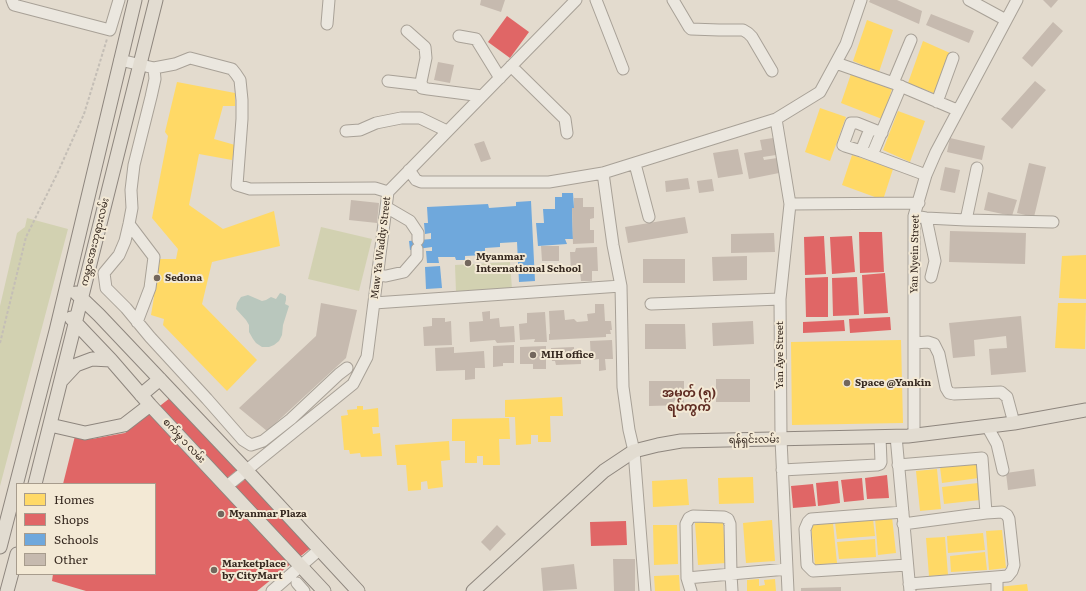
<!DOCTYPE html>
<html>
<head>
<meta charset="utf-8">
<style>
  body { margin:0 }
  #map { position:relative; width:1086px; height:591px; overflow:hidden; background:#e3dbce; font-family:Literata,serif }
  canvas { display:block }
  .legend { position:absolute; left:16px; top:483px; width:140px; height:92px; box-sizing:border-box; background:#f3e9d5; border:1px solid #a79c8d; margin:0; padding:5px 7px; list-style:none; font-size:12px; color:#362920 }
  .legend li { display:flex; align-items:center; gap:8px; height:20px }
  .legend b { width:20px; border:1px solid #a79c8d }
</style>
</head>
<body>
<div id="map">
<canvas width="1086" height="591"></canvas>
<ul class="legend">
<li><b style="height:11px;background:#ffd966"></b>Homes</li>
<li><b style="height:11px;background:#e06666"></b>Shops</li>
<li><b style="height:11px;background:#6fa8dc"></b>Schools</li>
<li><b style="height:11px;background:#c6baaf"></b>Other</li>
</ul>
</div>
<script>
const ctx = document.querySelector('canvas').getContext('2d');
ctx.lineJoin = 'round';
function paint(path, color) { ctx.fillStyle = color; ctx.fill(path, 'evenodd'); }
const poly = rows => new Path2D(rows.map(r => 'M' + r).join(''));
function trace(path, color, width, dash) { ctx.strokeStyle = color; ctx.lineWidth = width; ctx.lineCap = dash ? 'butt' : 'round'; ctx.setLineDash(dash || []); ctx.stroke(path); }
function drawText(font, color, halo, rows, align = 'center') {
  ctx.font = font + ' Literata,"Noto Sans Myanmar",serif'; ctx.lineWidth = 4; ctx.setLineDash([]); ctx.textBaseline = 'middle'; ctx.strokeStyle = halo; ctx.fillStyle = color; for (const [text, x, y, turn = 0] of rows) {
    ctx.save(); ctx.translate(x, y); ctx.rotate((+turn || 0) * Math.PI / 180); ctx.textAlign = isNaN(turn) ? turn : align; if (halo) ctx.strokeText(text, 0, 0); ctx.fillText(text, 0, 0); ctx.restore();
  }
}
const green = poly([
  [27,218,68,229,0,486,0,306,17,233,25,227],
  [321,227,372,239,359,291,308,279],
  [510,262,512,289,456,292,455,265]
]);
const water = poly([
  [280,293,283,294,286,296,286,300,285,304,289,306,283,325,282,335,279,341,274,345,269,347,262,347,256,343,253,339,249,332,249,325,246,320,236,309,237,303,241,297,248,295,262,301,266,300,271,297,276,299]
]);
const homes = poly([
  [867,20,893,30,879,72,853,61],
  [923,41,950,53,936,94,908,83],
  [851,74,892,89,882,119,841,103],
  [177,82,235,93,235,106,223,106,214,139,235,145,232,160,199,154,189,205,223,229,274,211,280,246,212,262,202,304,257,360,227,391,163,325,164,319,151,315,154,297,143,295,148,259,176,259,178,249,152,218,168,136,165,132],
  [820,108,846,117,830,161,805,152],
  [898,111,925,121,910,162,883,150],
  [852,155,893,169,883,200,842,185],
  [1086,255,1086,299,1059,298,1062,256],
  [1058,303,1086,303,1085,349,1055,348],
  [901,340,903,423,792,425,791,342],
  [562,397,563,416,550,416,551,442,538,442,538,435,531,435,531,444,516,445,515,417,505,417,505,400],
  [357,406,363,406,363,410,378,408,379,427,372,427,373,434,380,433,382,456,361,457,360,453,350,454,349,450,344,450,341,416,348,415,347,410,357,409],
  [509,418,510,439,499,439,500,465,483,465,483,456,477,456,477,463,465,463,465,441,452,441,452,419],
  [449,441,450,460,441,461,443,487,428,489,427,481,421,482,421,490,408,491,406,465,397,465,395,445],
  [977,462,979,478,942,483,940,467],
  [937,469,941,509,920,511,916,471],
  [753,477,754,503,719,504,718,478],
  [687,479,689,505,653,507,652,481],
  [978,483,980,500,944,504,942,487],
  [892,517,896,553,878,555,875,518],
  [873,519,875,536,837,539,835,522],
  [772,520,775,561,746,563,743,523],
  [723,521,726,563,698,565,695,523],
  [833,523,837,563,815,565,811,525],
  [653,525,677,525,678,564,654,565],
  [1002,530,1006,568,989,570,986,531],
  [983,533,985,550,948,553,947,536],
  [945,537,948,575,929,576,926,538],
  [875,539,876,557,839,559,837,542],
  [985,552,987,570,951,572,950,556],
  [679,575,680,591,655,591,654,576],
  [759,579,759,586,765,585,764,580,775,579,776,591,747,591,747,580],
  [1027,584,1028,591,998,591,998,587]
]);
const shops = poly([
  [507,16,529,32,510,58,488,42],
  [859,232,882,232,884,272,860,273],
  [824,236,826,274,805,275,804,237],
  [852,236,855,272,832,274,830,237],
  [885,273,888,313,864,314,862,275],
  [828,277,828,317,806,317,805,278],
  [857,277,859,315,833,316,832,278],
  [890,317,891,330,850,333,849,319],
  [844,320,845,331,803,333,803,322],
  [170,398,317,543,257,591,86,591,52,581,53,574,155,574,155,484,63,484,76,432,92,439,125,433],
  [887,475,889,498,867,499,865,478],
  [862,478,864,500,844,502,841,480],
  [838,481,840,503,818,506,816,483],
  [813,484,816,506,793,508,791,486],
  [626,521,627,545,591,546,590,522]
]);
const schools = poly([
  [562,193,573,193,574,208,572,208,573,239,565,239,567,244,538,246,536,223,544,223,543,209,555,209,555,197,562,197],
  [531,201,535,281,519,282,517,242,500,243,500,247,485,248,485,255,465,256,465,260,456,260,455,257,438,257,439,263,427,263,426,251,432,251,432,247,410,250,409,241,431,239,431,233,425,234,424,223,428,223,427,207,488,204,489,208,516,206,516,202],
  [440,266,442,288,426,289,425,267]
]);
const building = poly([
  [481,0,505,0,501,12,480,5],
  [870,0,897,0,922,11,919,24,869,2],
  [1043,0,1058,0,1051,8],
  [931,14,974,31,969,43,926,25],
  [1053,22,1063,31,1032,67,1022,58],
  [438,62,454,65,450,83,434,80],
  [1035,81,1046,90,1012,129,1001,119],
  [773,138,776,155,763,157,764,160,777,158,779,173,749,179,744,153,762,150,760,140],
  [950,138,985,146,982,160,947,152],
  [484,141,491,159,481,162,474,144],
  [738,149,743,174,718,178,713,153],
  [1029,163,1046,167,1034,217,1017,213],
  [945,167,960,170,955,193,940,190],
  [688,178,690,189,666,192,665,181],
  [712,179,714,191,699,193,697,181],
  [988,192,1017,200,1012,216,984,210],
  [574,198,583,198,583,207,594,207,594,218,590,219,590,230,594,230,594,243,573,244,572,208,574,208],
  [351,200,379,203,377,223,349,220],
  [685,217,688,233,628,243,625,227],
  [950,231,1026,233,1025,264,949,262],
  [774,233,775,252,731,253,731,234],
  [541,246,559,246,559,261,542,261],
  [597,247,598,271,592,271,592,281,581,281,580,272,571,272,570,252,575,252,576,248],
  [747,256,747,280,713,281,712,257],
  [643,259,685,259,685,283,643,283],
  [321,303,357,310,346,358,267,431,239,408,316,336],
  [595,304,604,304,605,321,611,321,612,330,610,330,611,334,606,334,606,337,549,340,549,334,550,334,549,311,564,310,565,320,574,319,577,322,588,321,587,314,595,313],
  [490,311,490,319,499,318,500,327,514,326,515,342,497,343,495,340,470,342,469,322,483,321,482,312],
  [545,312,547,342,534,342,535,339,520,340,519,324,527,323,527,313],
  [1021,316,1026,372,991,375,989,349,1007,348,1006,336,974,340,975,356,953,358,949,323],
  [432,318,445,318,445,322,451,321,452,345,424,346,423,327,432,326],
  [753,321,754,344,713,346,712,323],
  [645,324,685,324,686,349,645,349],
  [612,340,613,359,605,359,606,370,599,371,599,359,591,360,590,341],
  [514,345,514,363,503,363,503,366,493,367,493,346],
  [546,346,546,369,533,369,533,364,520,364,520,347],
  [454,347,454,353,484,351,485,368,475,368,475,379,465,380,465,370,436,371,435,348],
  [574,347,574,349,581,349,581,364,556,365,555,361,552,361,551,348],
  [716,379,750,379,750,402,716,402],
  [649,381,684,381,684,405,649,406],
  [1034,469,1036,486,1008,490,1006,473],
  [497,525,506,534,490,551,481,542],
  [613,559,635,559,635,591,614,591],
  [574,564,577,589,543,591,541,568],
  [841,587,841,591,801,591,801,588]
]);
const path = poly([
  [0,343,26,237,58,172,84,114,107,39]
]);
const minor = poly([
  [12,0,14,5,110,30,119,0],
  [596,0,623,69],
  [673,0,689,27,691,29,719,30,743,30,748,33,752,37,772,71],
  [969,0,1006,20],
  [327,24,329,0],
  [407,31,425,47,426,58,421,82,422,88,428,89,482,96],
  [459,36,476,39,500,78],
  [911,40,893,83,957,110],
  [120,60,154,68,155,79,151,97,134,165,131,190,132,208,129,224,125,241,119,255,104,273,106,288,126,308,150,337,207,399,243,440,251,445,263,441,291,419,339,374,347,368],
  [836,63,893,83],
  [511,66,565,119,567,133],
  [154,68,175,64,190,58,232,69,236,74,240,80,242,100,242,119,237,185,250,189,375,188,388,192],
  [388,81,422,85],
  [937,102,953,58],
  [776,119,790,204,780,299,781,439,788,591],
  [346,131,360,130,376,123,401,118,420,118,447,131],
  [882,133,857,123,851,123,843,145,845,146,861,151,926,175],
  [861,151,870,129],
  [872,155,901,86],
  [635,164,649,217],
  [409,170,416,180,421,182,549,182,603,173,776,119,820,92,846,44,861,0],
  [603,173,613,245,621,286,623,387,629,430,634,451,645,591],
  [790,204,919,203],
  [386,207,410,221,418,233,418,240],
  [914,216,926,218,966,220,1053,222],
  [926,218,935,261,931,277],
  [966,220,977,168],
  [129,224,154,257,150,288,137,322],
  [378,275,386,276,404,272,417,257,417,249],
  [374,303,621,286],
  [651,304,780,299],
  [914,343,928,342,934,344,939,354,946,388,949,393,954,394,1001,392,1007,397,1014,423],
  [987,426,997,444,1003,470],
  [914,435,914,216,926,175,936,152,1017,0],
  [896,436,910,591],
  [898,465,982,458,986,513],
  [782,470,877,465,880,464,881,462,880,437],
  [227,486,353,384,367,357,388,192,576,0],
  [903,512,811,519,808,522,805,529,807,565,813,571,907,565],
  [903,524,986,513,1002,512,1007,515,1009,519,1014,565,1012,571,1008,576,909,584],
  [687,578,691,591],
  [297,583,304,591],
  [272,591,319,550],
  [732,591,731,574,730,524,728,519,724,517,693,516,689,518,686,524,687,578,731,574,787,569],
  [997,591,997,577]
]);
const major = poly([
  [76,293,99,315,246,470,358,591],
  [71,318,111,360,150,405,324,591],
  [62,380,76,365,92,359,111,360],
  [141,395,160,379],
  [50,425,85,433,124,425,150,405],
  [35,484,156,0],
  [0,547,56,331,135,0],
  [7,591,17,554],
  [473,591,604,471,634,451,658,445,681,441,908,436,1014,423,1086,410]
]);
const markers = [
  [468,263,4,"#73675d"],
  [157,278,4,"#73675d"],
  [533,355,4,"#73675d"],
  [847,383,4,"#73675d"],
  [221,514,4,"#73675d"],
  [214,570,4,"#73675d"]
];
const streetNames = [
  ["ကမ္ဘာအေးဘုရားလမ်း",95,242,-76],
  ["Maw Ya Waddy Street",381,248,-83],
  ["Yan Nyein Street",915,254,-89],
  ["Yan Aye Street",780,355,-90],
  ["ရန်ရှင်းလမ်း",754,440,-1],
  ["စက်မှု ၁ လမ်း",184,441,47]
];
const poiNames = [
  ["Myanmar",476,257],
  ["International School",476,269],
  ["Sedona",165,278],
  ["MIH office",541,355],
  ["Space @Yankin",855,383],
  ["Myanmar Plaza",229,514],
  ["Marketplace",222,564],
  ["by CityMart",222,576]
];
const quarterNames = [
  ["အမှတ် (၅)",689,393],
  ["ရပ်ကွက်",689,407]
];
paint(green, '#d2d1b1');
paint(water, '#b9c7bd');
paint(homes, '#ffd966');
paint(shops, '#e06666');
paint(schools, '#6fa8dc');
paint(building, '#c6baaf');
trace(minor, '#a8a197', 13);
trace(major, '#8e867e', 15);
trace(path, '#c4beb6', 2, [3, 2]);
trace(minor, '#ebe7df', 11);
trace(major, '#e2dcd1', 13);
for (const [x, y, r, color] of markers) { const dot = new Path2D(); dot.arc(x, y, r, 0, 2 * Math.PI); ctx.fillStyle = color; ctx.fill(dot); trace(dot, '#f3e9d5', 1.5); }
drawText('10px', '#362920', '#f3e9d5', streetNames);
drawText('bold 10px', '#362920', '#f3e9d5', poiNames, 'left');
drawText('bold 12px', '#5f2c22', '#f3e9d5', quarterNames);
</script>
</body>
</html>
